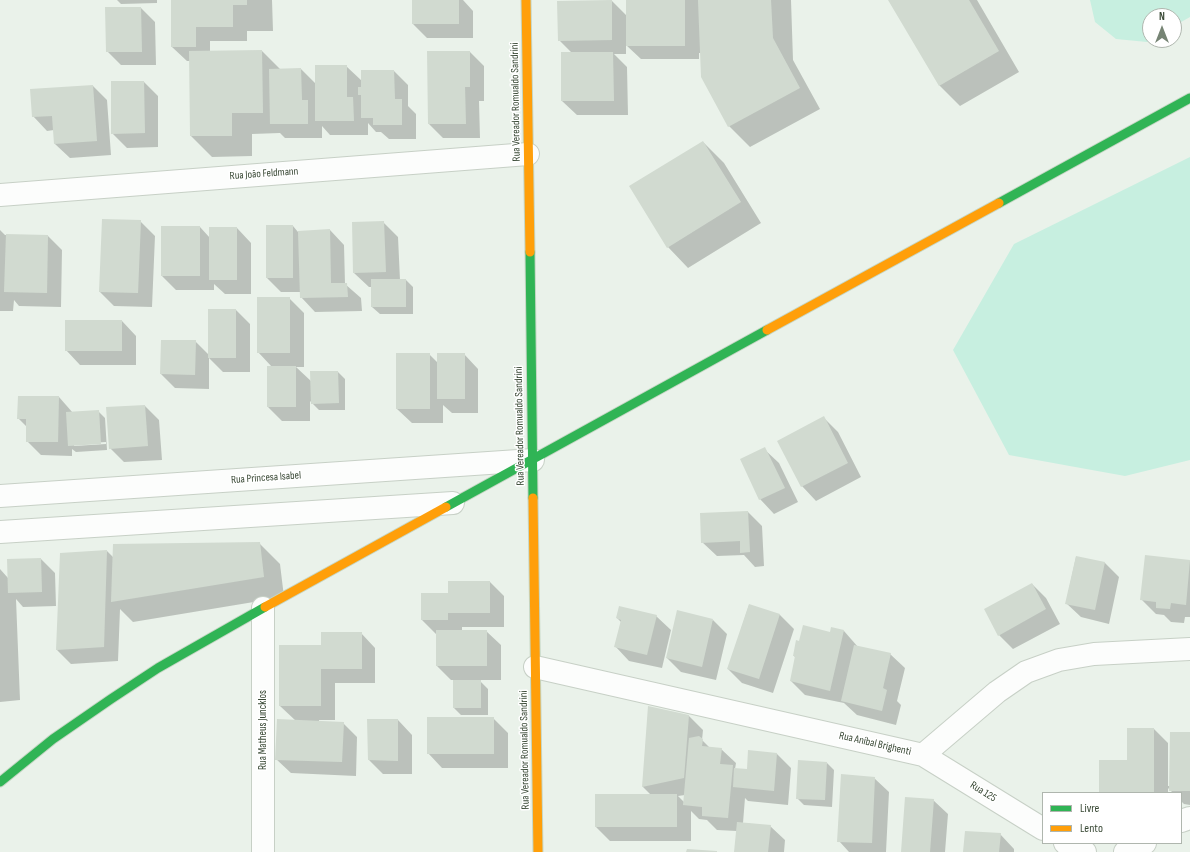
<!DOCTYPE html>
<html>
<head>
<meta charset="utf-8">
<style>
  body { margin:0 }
  #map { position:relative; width:1190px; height:852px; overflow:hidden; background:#eaf2ea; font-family:"Sofia Sans Condensed",sans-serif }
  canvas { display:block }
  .legend { position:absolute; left:1042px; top:792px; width:140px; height:52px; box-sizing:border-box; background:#fff; border:1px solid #afb6ae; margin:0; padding:5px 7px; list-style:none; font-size:12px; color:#384834 }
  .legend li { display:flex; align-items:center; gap:8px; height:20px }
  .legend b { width:20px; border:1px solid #afb6ae }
  .north { position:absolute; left:1142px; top:8px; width:40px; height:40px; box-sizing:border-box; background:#fff; border:1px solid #afb6ae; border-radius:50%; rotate:0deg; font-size:11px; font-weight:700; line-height:16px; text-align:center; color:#384834 }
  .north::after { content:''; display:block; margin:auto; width:14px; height:18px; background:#768474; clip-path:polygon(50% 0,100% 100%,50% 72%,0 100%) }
</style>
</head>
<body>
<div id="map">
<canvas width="1190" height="852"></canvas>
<ul class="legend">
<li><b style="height:5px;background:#30b455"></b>Livre</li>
<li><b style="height:5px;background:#ff9f0a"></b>Lento</li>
</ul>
<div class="north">N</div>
</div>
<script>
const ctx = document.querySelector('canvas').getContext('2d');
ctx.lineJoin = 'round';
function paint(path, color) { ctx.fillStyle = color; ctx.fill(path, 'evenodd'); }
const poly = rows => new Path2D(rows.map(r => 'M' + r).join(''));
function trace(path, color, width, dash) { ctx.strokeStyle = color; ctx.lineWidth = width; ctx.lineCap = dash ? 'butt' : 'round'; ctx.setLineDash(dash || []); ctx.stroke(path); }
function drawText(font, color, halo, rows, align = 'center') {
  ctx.font = font + ' "Sofia Sans Condensed",sans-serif'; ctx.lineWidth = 3; ctx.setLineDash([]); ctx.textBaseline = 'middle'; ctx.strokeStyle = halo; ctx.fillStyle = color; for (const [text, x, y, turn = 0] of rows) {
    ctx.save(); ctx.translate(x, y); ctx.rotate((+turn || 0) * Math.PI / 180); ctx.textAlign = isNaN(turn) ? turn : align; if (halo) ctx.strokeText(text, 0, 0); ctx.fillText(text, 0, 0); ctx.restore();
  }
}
const green = poly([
  [1090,0,1190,0,1190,17,1174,26,1174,16,1150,16,1150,40,1147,42,1116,39,1095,22],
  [1190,157,1190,460,1125,476,1009,455,953,350,1014,244]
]);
const shadow = poly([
  [117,0,157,0,157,3,121,4],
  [172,0,272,0,273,31,247,31,247,41,210,41,210,52,262,51,280,69,301,69,316,84,346,66,362,81,394,71,408,85,408,106,416,114,416,139,389,139,381,132,376,132,368,123,368,135,330,135,322,126,322,138,285,138,280,133,252,134,252,156,212,157,191,136,190,61,187,61,172,47],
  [413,0,463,0,473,11,473,38,427,38,413,24],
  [627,0,791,0,793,60,820,109,750,147,729,126,701,53,699,53,699,59,641,59,626,45,626,54,614,54,627,67,628,115,577,115,562,101,572,53,559,40,612,1,627,16],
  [889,0,977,0,1019,72,960,106,940,86],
  [141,8,155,22,156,65,121,65,107,51],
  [470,52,484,66,484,101,479,101,480,138,443,138,429,124],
  [144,82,158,96,158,147,127,148,112,133],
  [93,86,107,100,111,155,70,158,55,144,54,130,47,131,33,116,31,90],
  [703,142,724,163,761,223,688,268,668,247],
  [140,221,155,236,152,307,114,306,100,292],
  [383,222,398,237,400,280,406,280,413,287,413,314,380,314,372,307,372,287,369,287,354,273],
  [267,226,293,226,298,232,330,230,344,245,345,284,361,298,362,311,315,312,301,297,300,292,281,292,267,278],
  [200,227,210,238,237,228,251,243,251,294,225,294,214,284,214,290,176,290,162,276],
  [0,230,5,235,48,236,62,250,61,307,19,306,14,300,13,311,0,311],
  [289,298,304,313,304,367,296,367,312,382,338,372,345,379,345,410,319,410,310,401,310,421,282,421,268,407,272,367,258,352],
  [236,310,250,324,250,372,223,372,209,358,209,389,175,388,161,374,195,341,209,355],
  [122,321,136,336,136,365,80,365,66,350],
  [429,354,438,363,464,354,478,369,478,413,452,413,443,405,443,423,412,423,397,409],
  [59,397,73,413,98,411,105,418,107,450,76,452,72,449,72,456,41,455,27,441,27,427,18,418],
  [106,442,106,444,74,446,74,444],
  [145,406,159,420,162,460,124,462,110,448,107,408],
  [824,418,838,432,861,477,816,501,802,486],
  [764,449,779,463,798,502,774,514,760,499],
  [748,512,762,526,764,566,755,567,744,555,717,556,702,542],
  [259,543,280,564,284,597,133,622,120,609,118,661,71,664,57,650,107,551,113,557],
  [1146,556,1190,561,1190,617,1185,617,1184,623,1171,622,1164,615,1156,614,1142,600],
  [1076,557,1105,563,1119,577,1109,624,1081,617,1066,603],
  [41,559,55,573,56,606,23,607,16,599,20,700,0,702,0,569,8,578],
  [490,582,504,596,504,627,462,627,462,631,486,631,501,645,501,680,479,680,488,689,488,715,461,715,454,708,454,680,451,680,437,666,436,634,422,620,449,594],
  [1032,584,1046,598,1060,624,1013,649,999,635],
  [749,605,780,615,794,629,773,693,742,683,728,669],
  [656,616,671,630,662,668,629,661,615,646,621,622,617,618],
  [713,620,727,634,716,680,681,672,667,658],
  [844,631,858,647,890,654,905,668,897,701,901,705,896,725,857,715,844,703,805,695,791,681,796,658,794,656,800,642],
  [361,633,375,648,375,683,335,683,335,720,319,720,319,722,343,723,357,737,356,776,291,773,276,759,296,721,280,706,322,646],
  [649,707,689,716,703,730,702,740,710,748,721,749,736,763,735,769,748,770,749,751,777,754,791,768,788,805,748,801,745,798,743,823,770,826,785,840,784,852,735,852,737,831,717,830,707,820,699,819,691,811,691,841,610,841,596,827,651,795,643,787],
  [685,795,685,803,678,796],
  [493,718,508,733,508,768,442,768,428,753],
  [398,720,412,735,412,774,383,774,369,760],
  [1154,729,1168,743,1168,786,1170,786,1190,733,1190,805,1184,804,1181,801,1181,793,1173,793,1168,788,1168,793,1100,793],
  [827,763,834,770,832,807,804,805,797,798],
  [874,778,889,792,886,852,849,852,839,841],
  [933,800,948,814,945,852,902,852],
  [1000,834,1014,849,1014,852,964,852]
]);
const building = poly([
  [171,0,247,0,247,5,233,5,233,27,196,27,196,47,171,47],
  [412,0,459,0,459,24,412,24],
  [612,0,612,40,558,41,557,1],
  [626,0,685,0,685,46,626,46],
  [698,0,771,0,773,38,800,88,728,127,701,77],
  [888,0,969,0,999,51,939,86],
  [105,7,141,7,142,52,106,52],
  [262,50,263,113,232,113,232,136,190,136,189,51],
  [427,51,470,51,470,87,465,87,466,124,428,124],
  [561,52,613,52,614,101,561,101],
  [315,65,347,65,347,97,353,97,354,121,315,121],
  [301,68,302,100,308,100,308,124,270,124,269,69],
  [361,70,394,70,395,99,402,99,402,125,373,125,373,118,361,118,361,95,358,95,358,87,361,87],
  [111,81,144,81,145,133,111,134],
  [93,85,97,141,54,144,52,116,32,117,30,89],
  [703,141,741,202,667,248,629,186],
  [102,219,141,220,138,293,99,292],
  [384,221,386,272,353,273,352,222],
  [266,225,293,225,293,278,266,278],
  [161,226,200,226,200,276,161,276],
  [209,227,237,227,237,280,209,280],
  [330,229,331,283,347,283,348,297,300,298,298,231],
  [6,234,48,235,47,293,4,292],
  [371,279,406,279,406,307,371,307],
  [257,297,290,297,290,353,257,353],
  [208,309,236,309,236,358,208,358],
  [65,320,122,320,122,351,65,351],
  [161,340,196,340,195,375,160,374],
  [396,353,430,353,430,409,396,409],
  [437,353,465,353,465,399,437,399],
  [267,366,296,366,296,407,267,407],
  [310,371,338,371,339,403,311,404],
  [18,396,59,396,58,442,26,442,26,419,17,419],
  [145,405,148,446,109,449,106,407],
  [99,410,101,444,68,446,66,412],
  [824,416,848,463,801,487,777,441],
  [765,447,785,488,759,500,740,459],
  [748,511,750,552,740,553,740,541,701,543,700,513],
  [260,542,264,577,111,602,113,544],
  [107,550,104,647,56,650,60,553],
  [1145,555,1190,560,1186,605,1171,603,1170,609,1156,608,1156,602,1140,600],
  [1076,556,1105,562,1095,610,1065,604],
  [41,558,42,592,8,593,7,559],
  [448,581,490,581,490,613,448,613,448,620,421,620,421,593,448,593],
  [1032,583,1046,609,998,636,984,609],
  [749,604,780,614,759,679,727,669],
  [619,606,657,615,647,655,614,647,621,620,616,618],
  [677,610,713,619,702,667,666,658],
  [803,625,830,632,831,627,844,630,830,691,790,681,795,656,793,656,796,640,799,641],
  [436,630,487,630,487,666,436,666],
  [321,632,362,632,362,669,321,669,321,706,279,706,279,645,321,645],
  [854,645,891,653,883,688,887,690,882,711,841,701],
  [453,680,481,680,481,708,453,708],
  [648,706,689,715,684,778,642,787],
  [427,717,494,717,494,754,427,754],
  [277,719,344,722,342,762,275,760],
  [367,719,398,719,398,761,368,760],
  [1127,728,1154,728,1154,793,1099,793,1099,760,1127,760],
  [1170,732,1190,732,1190,791,1169,791],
  [699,736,703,739,702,746,722,748,720,764,733,765,728,818,702,816,702,807,683,805,689,738],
  [748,750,777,753,774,791,733,787,734,768,747,769],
  [798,760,827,762,825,800,796,799],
  [841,774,875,777,872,843,837,842],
  [595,794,677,794,677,827,595,827],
  [905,797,934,799,930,852,901,852],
  [737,822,771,825,768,852,734,852],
  [965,831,1001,833,999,852,963,852],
  [687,849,717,851,717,852,686,852]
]);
const street = poly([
  [0,195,528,154],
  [0,496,533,460],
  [0,532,453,503],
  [263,608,263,852],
  [535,667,923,755,997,692,1026,672,1059,660,1094,654,1190,649],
  [923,755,1043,829],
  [1181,821,1190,818],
  [1065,843,1075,849,1085,852],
  [1125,852,1145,843]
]);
const fast = poly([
  [999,203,1190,98],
  [530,252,533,498],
  [446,507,767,330],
  [0,782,53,739,111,699,158,668,265,607]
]);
const slow = poly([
  [526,0,530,252],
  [767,330,999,203],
  [533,498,538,852],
  [265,607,446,507]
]);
const streetNames = [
  ["Rua Vereador Romualdo Sandrini",516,102,-91],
  ["Rua João Feldmann",264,174,-4],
  ["Rua Vereador Romualdo Sandrini",520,426,-91],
  ["Rua Princesa Isabel",266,478,-4],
  ["Rua Matheus Juncklos",263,730,-90],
  ["Rua Aníbal Brighenti",875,744,13],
  ["Rua Vereador Romualdo Sandrini",525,750,-91],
  ["Rua 125",983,792,32]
];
paint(green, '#c7efe0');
paint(shadow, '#0003');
paint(building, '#d1dad0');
trace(street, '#c7d0c6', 24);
trace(fast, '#c5d6c4', 11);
trace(slow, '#c5d6c4', 11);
trace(street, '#fcfdfc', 22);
trace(fast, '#30b455', 9);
trace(slow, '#ff9f0a', 9);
drawText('11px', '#384834', '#fff', streetNames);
</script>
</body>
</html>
